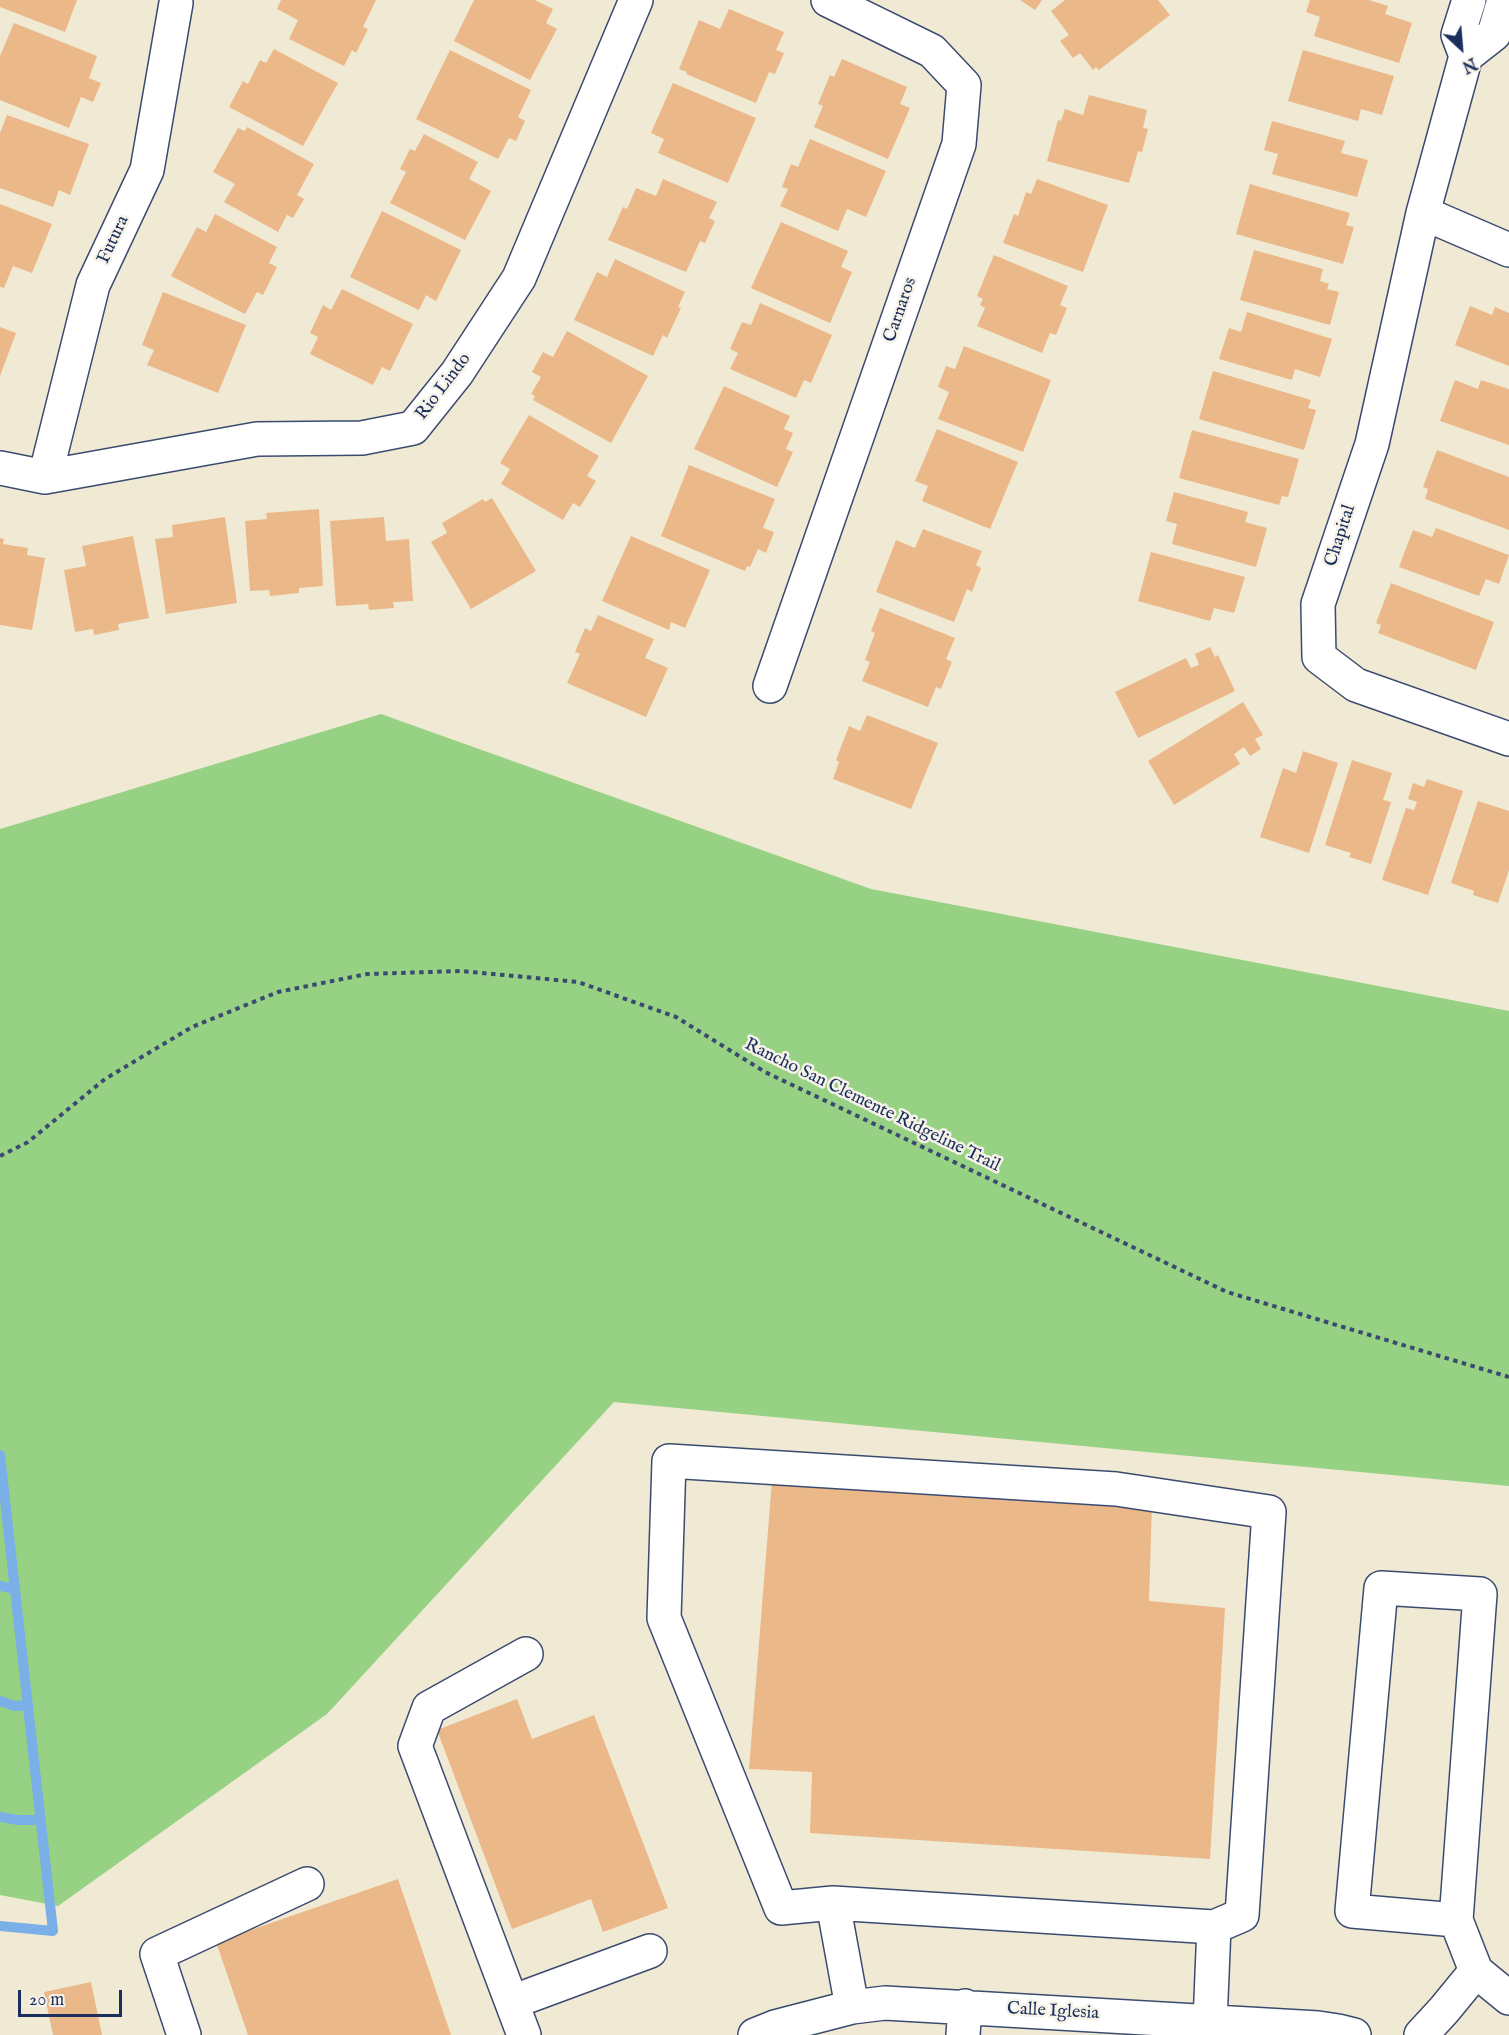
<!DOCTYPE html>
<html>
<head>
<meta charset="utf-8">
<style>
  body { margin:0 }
  #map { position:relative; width:1509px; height:2035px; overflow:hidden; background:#f0ead4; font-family:"IM FELL English",serif }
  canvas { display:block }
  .north { position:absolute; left:1431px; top:18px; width:60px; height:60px; -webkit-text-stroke:4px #f7f3e8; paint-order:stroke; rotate:154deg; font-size:16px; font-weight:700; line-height:24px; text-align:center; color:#1b2f5e }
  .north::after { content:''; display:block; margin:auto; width:21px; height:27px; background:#1b2f5e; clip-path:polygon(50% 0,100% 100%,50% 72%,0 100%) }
  .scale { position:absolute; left:18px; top:1990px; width:104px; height:27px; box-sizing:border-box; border:3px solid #1b2f5e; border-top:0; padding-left:8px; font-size:18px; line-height:21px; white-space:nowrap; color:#1b2f5e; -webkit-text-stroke:4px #f7f3e8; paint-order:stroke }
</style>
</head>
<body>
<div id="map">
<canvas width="1509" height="2035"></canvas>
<div class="north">N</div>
<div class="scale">20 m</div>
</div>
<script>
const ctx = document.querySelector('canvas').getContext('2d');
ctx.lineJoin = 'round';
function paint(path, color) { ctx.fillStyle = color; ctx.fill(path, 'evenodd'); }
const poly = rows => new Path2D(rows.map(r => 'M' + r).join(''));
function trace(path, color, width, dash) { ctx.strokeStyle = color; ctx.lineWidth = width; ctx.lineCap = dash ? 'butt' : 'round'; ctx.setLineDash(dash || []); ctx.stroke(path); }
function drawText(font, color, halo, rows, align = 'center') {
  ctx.font = font + ' "IM FELL English",serif'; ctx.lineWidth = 5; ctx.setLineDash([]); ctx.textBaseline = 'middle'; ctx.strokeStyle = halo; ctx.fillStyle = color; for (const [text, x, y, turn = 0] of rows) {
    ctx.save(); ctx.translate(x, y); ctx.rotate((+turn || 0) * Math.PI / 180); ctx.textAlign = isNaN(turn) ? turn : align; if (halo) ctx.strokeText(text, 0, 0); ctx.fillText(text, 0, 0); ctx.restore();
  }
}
const green = poly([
  [381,714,871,889,1509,1011,1509,1486,614,1402,327,1714,58,1906,0,1895,0,829]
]);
const stream = poly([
  [0,1455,53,1931,0,1926],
  [0,1586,15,1589],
  [0,1701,15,1706,28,1705],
  [0,1817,18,1820,40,1820]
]);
const building = poly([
  [0,0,77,0,65,32,0,7],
  [281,0,376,0,363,27,368,29,356,53,352,50,344,66,289,39,298,20,277,9],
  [474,0,535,0,553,9,546,23,557,29,530,80,454,41],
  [1020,0,1042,0,1035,10],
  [1065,0,1158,0,1170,15,1099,70,1096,67,1093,70,1080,53,1073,58,1060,41,1069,35,1051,11],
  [1310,0,1369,0,1388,6,1385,14,1412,23,1399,63,1314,36,1320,17,1306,12],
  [729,9,784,32,776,50,784,53,775,74,769,72,756,103,686,74,687,72,679,69,699,20,720,29],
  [14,23,97,56,89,78,101,83,93,102,81,97,69,128,0,100,0,56],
  [274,49,338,83,303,146,229,107,243,81,248,84,260,60,266,63],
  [450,50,531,90,518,117,525,121,516,141,509,138,498,159,416,119],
  [1303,50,1394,76,1382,115,1361,109,1358,121,1288,101],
  [842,59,907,87,900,104,910,108,888,159,814,127,823,106,818,104,830,75,834,77],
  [673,83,756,118,728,183,658,153,664,139,651,133],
  [1089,95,1147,110,1143,128,1148,129,1142,152,1138,151,1129,183,1047,161,1058,120,1061,121,1065,109,1083,115],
  [7,115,89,144,70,195,59,190,53,207,0,188,0,133],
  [1272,121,1345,141,1341,153,1368,160,1357,197,1272,174,1278,154,1264,150],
  [247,127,314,164,297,195,304,199,293,218,287,215,278,232,224,202,235,184,213,172,238,128,245,131],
  [424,134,478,162,469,179,491,191,465,240,390,203,406,172,400,169,410,149,415,151],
  [810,139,886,171,866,217,847,209,838,231,780,206,788,189,782,187,791,164,798,167],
  [663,179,717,202,709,218,715,221,705,243,700,241,686,272,608,240,623,207,627,209,636,188,656,196],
  [1037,179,1108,205,1083,272,1003,243,1014,214,1018,216,1026,192,1031,194],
  [1250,184,1350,213,1346,225,1354,227,1343,264,1236,234],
  [0,204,52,224,32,273,13,266,4,288,0,287],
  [382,211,461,250,436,301,426,295,419,310,350,277],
  [215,214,277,247,269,263,277,267,263,295,257,292,245,314,171,276,197,227,206,232],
  [781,222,848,251,841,267,852,272,830,323,751,288],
  [1254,250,1323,269,1320,281,1329,284,1327,289,1339,292,1330,325,1240,300],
  [994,255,1068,286,1060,305,1067,308,1056,335,1050,333,1042,353,977,326,985,308,980,305,983,299,977,296],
  [615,259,685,292,678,307,681,308,667,338,663,335,653,356,574,320,597,272,607,277],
  [342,289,413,324,390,371,382,367,373,385,310,354,318,337,310,333,323,305,331,310],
  [163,292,246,325,218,393,147,365,154,350,142,345],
  [760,303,832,335,811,383,804,380,796,398,730,369,738,353,730,349,742,322,751,325],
  [1470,306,1492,315,1495,307,1509,313,1509,366,1455,345],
  [1247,312,1332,339,1320,377,1295,369,1292,380,1219,359,1229,328,1241,332],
  [0,327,16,333,0,376],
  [567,331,648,376,611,443,533,400,535,396,531,394,541,377,532,372,543,352,553,357],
  [964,346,1051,380,1023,452,938,419,949,392,938,387,946,366,955,369],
  [1213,371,1311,400,1308,408,1316,410,1304,450,1199,419],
  [1455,380,1478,389,1481,380,1509,389,1509,445,1440,421],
  [724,386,790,416,784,429,793,433,786,449,793,452,777,487,694,449],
  [529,415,599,456,587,476,596,481,580,507,573,503,563,520,501,484,510,469,500,463],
  [937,429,1018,462,990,529,922,501,928,486,915,481],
  [1192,430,1299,459,1288,497,1282,496,1279,505,1179,478],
  [1437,450,1509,477,1509,530,1425,499,1428,489,1423,487],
  [689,465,775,499,763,528,774,532,766,553,758,549,750,567,747,566,745,571,661,536],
  [1174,492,1248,512,1245,522,1267,528,1256,567,1172,544,1177,524,1166,521],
  [492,498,536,571,471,609,431,542,447,533,442,523,483,499,485,502],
  [319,509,323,586,299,588,299,593,270,596,269,590,250,591,245,521,267,519,266,513],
  [225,517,237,603,166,614,155,539,173,537,172,525],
  [384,517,386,541,409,539,413,601,393,602,394,608,369,610,368,604,336,606,330,521],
  [1436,528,1509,555,1499,584,1486,579,1479,596,1399,567,1413,530,1432,537],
  [923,529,982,551,976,565,981,568,972,592,967,589,954,622,876,592,896,540,915,548],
  [133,536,149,618,118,624,119,630,94,635,93,629,75,632,64,570,86,566,82,546],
  [631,536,710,570,685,628,671,622,669,630,602,601],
  [0,538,4,539,3,544,28,548,27,555,45,558,32,630,0,625],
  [1151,552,1245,577,1234,613,1214,608,1210,621,1138,601],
  [1391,583,1494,622,1476,670,1378,633,1381,625,1376,623],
  [880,608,955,638,946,659,952,662,941,689,936,687,928,707,862,681,870,662,865,660,875,633,871,631],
  [598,615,654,639,645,658,668,668,646,717,567,683,580,654,575,652,585,628,591,631],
  [1210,647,1215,657,1218,655,1235,691,1138,738,1115,692,1186,658,1191,668,1199,665,1195,654],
  [1243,702,1263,735,1255,739,1261,749,1250,756,1244,747,1234,754,1240,764,1174,805,1148,761],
  [867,715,938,743,911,809,833,779,839,762,836,760,849,726,860,731],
  [1303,751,1338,763,1309,853,1260,837,1283,768,1296,773],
  [1352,760,1392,773,1383,800,1391,802,1371,864,1349,857,1351,853,1325,845],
  [1427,779,1463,791,1428,895,1382,880,1406,808,1414,810,1417,802,1408,799,1413,783,1424,787],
  [1478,801,1509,811,1509,870,1498,903,1473,895,1474,891,1451,883],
  [772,1480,1152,1503,1149,1601,1225,1608,1210,1859,810,1833,812,1772,749,1769],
  [517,1699,532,1739,594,1715,668,1908,603,1932,591,1899,512,1929,437,1730],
  [398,1879,451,2035,248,2035,216,1942],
  [91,1982,102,2035,53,2035,44,1992]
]);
const path = poly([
  [0,1156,28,1142,105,1079,192,1027,278,992,367,974,461,971,578,982,676,1017,765,1072,1227,1292,1509,1377]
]);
const minor = poly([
  [1466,56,1494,34,1504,0],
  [1423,213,1466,56,1458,35,1469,0],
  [1509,250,1423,213,1372,444,1318,604,1319,657,1356,685,1509,739],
  [0,468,45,477,257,439,362,438,413,428,457,373,519,278,636,0],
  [45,477,93,285,147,170,176,3],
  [770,686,959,144,964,85,932,51,828,0],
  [833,1903,1214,1927],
  [1476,1971,1509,1998],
  [512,2002,650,1951],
  [852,2007,833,1903,781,1908,664,1618,669,1461,1116,1489,1269,1512,1242,1915,1214,1927,1210,2022],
  [184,2035,157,1954,307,1884],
  [524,2035,415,1746,429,1708,526,1654],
  [755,2035,775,2027,852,2007,885,2003,1318,2028,1338,2031,1354,2035],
  [963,2035,965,2006],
  [1421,2035,1444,2010,1476,1971,1456,1920,1480,1594,1381,1588,1352,1911,1456,1920]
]);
const streetNames = [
  ["Futura",114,240,-65],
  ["Carnaros",901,310,-71],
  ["Rio Lindo",444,387,-53],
  ["Chapital",1341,536,-72],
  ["Rancho San Clemente Ridgeline Trail",872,1106,26],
  ["Calle Iglesia",1053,2012,3]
];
paint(green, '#96d184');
trace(stream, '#7bafe8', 10);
paint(building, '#ebb889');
trace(minor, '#3b4b70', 36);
trace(path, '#3b4b70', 4, [4.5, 4.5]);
trace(minor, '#fff', 33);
drawText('18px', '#1b2f5e', '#f7f3e8', streetNames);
</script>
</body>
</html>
